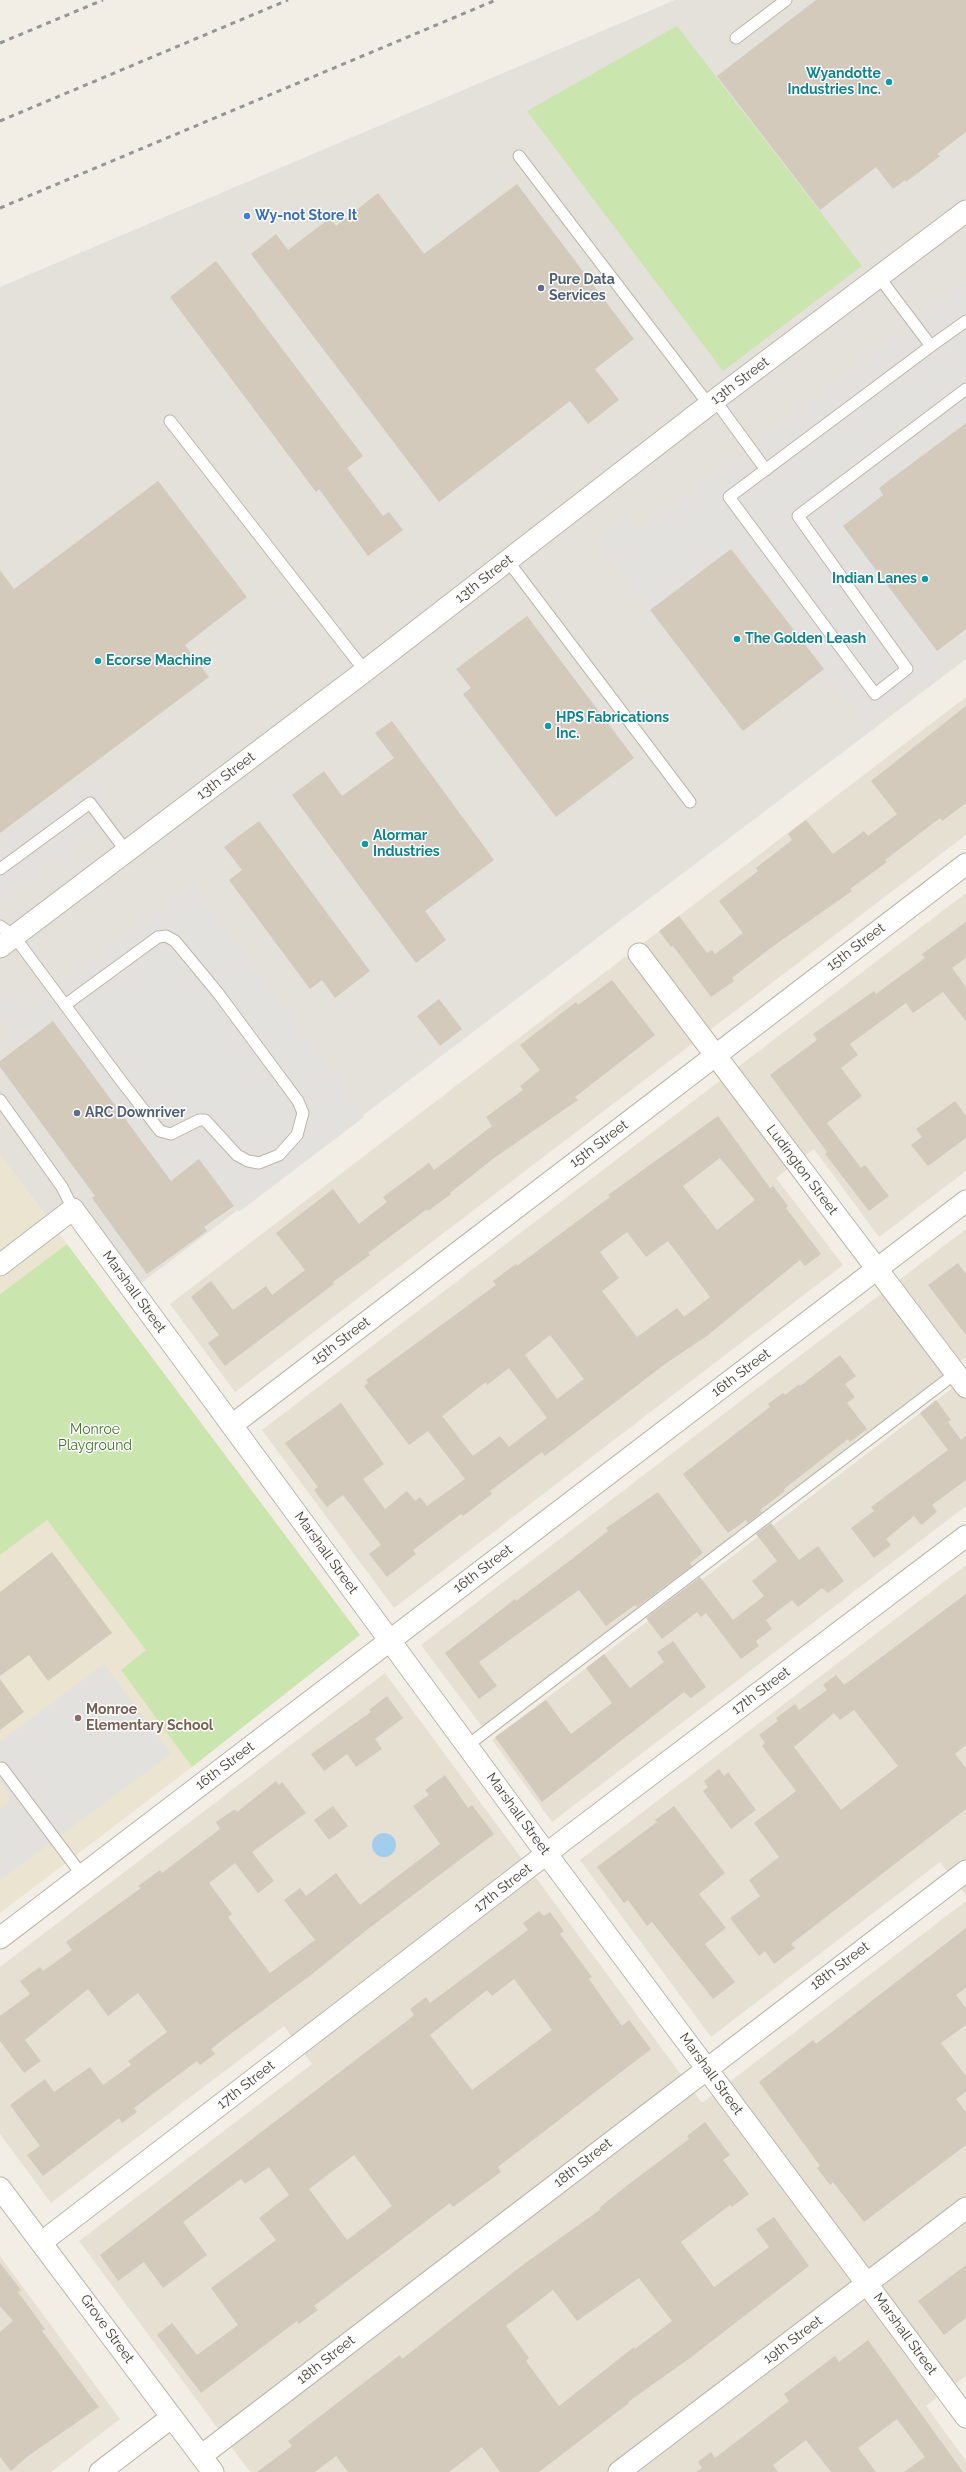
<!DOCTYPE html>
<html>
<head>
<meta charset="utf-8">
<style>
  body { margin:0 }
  canvas { display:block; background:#f2eee5 }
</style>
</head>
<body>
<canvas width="966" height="2472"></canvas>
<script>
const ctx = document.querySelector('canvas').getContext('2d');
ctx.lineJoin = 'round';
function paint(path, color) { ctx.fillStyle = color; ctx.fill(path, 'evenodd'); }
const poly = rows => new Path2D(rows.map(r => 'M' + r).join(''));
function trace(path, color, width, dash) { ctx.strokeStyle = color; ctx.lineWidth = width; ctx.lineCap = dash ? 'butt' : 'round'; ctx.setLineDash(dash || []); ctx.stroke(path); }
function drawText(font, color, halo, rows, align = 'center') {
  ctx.font = font + ' Raleway,sans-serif'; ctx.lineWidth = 3; ctx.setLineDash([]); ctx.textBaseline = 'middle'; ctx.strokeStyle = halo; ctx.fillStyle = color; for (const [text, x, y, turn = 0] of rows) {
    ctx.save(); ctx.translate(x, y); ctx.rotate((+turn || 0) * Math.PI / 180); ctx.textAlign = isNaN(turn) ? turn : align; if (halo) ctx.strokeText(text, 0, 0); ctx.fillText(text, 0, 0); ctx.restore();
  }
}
const residential = poly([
  [966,697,966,835,235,1392,170,1304],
  [966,893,966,1171,879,1237,814,1149,776,1178,843,1265,394,1608,262,1430],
  [966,1229,966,1357,483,1728,421,1645],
  [966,1378,966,1506,552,1822,492,1740],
  [966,1565,966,1895,940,1862,711,2037,580,1860],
  [385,1673,702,2103,966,1901,966,2376,926,2406,966,2461,966,2472,250,2472,79,2241,312,2064,284,2026,51,2203,0,2134,0,1967],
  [0,2256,120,2419,51,2472,0,2472]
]);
const industrial = poly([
  [675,0,966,0,966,659,132,1290,73,1209,53,1225,0,1155,0,287]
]);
const education = poly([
  [0,1155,67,1244,0,1294],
  [46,1519,147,1650,121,1670,192,1767,0,1913,0,1555]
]);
const green = poly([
  [677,26,862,266,723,371,527,111],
  [67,1244,360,1635,192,1767,121,1670,146,1650,47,1520,0,1555,0,1294]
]);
const parking = poly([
  [966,282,966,423,926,453,922,448,914,454,917,459,879,488,883,495,843,526,947,664,865,725,732,547,650,610,597,540,627,516,636,528,641,529,648,525],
  [90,782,112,812,97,822,98,828,0,901,0,837,51,798,57,801,65,798,83,785,84,786],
  [192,884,364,1117,239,1212,199,1159,171,1181,20,1046,0,1018,0,1000,6,995,24,1002,38,1000],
  [104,1664,171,1754,0,1880,0,1809,8,1803,10,1795,0,1782,0,1742]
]);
const water = poly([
  '372 1845a12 12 0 1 1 24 0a12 12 0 1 1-24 0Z'
]);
const building = poly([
  [816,0,966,0,966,132,937,154,940,156,906,182,905,180,893,189,876,167,820,210,717,76],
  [517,184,634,339,595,369,619,400,588,424,570,401,439,502,251,254,276,234,288,250,330,218,336,226,378,193,424,254],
  [216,261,363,456,347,468,383,516,389,512,403,530,368,556,319,489,316,492,170,297],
  [966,423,966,629,937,651,843,526,883,495,879,488],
  [158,481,247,597,185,645,209,677,0,833,0,570,14,589],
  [731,549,824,669,743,731,650,610],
  [527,616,634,758,556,817,463,694,471,688,456,669],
  [966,706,966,803,942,821,940,818,885,860,887,862,850,889,852,891,772,947,732,978,734,981,711,997,673,946,671,947,659,931,679,916,707,953,712,950,715,954,743,933,719,901,758,871,756,868,792,840,788,834,806,820,833,854,864,831,868,836,897,814,871,781],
  [392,721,494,860,425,911,446,940,416,963,292,795,324,771,342,796,394,758,375,733],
  [259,821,370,971,335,998,322,980,310,989,229,880,242,870,224,847],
  [966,922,966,958,952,968,966,987,966,1021,943,992,913,1013,906,1003,850,1044,858,1055,841,1068,862,1096,827,1123,861,1168,865,1165,889,1196,869,1211,825,1154,827,1152,770,1075,817,1040,813,1034,874,991,876,994,925,958,922,954],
  [612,980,655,1035,575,1097,578,1100,494,1158,450,1193,451,1194,428,1211,427,1209,368,1253,370,1255,333,1282,334,1284,225,1366,208,1343,219,1335,191,1297,211,1281,233,1310,266,1286,272,1295,305,1270,276,1233,333,1189,359,1224,387,1202,383,1197,429,1163,434,1170,492,1126,486,1117,523,1090,520,1086,540,1070,520,1045,576,1002,578,1005],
  [439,999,462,1029,440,1046,417,1016],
  [53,1021,171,1181,199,1159,234,1206,204,1227,207,1231,147,1274,92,1198,95,1196,0,1067,0,1061],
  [955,1101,966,1116,966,1138,928,1166,911,1145,922,1137,916,1129],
  [718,1116,770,1188,773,1186,788,1206,786,1208,821,1254,805,1266,800,1260,708,1335,665,1364,545,1456,542,1452,490,1491,492,1494,463,1516,461,1514,413,1550,416,1554,387,1577,369,1554,381,1545,343,1495,327,1507,314,1490,318,1487,285,1443,341,1403,384,1464,363,1479,385,1509,407,1491,415,1501,420,1497,427,1506,465,1479,428,1431,409,1445,364,1386,368,1383,366,1380,496,1285,493,1281,516,1264,517,1266,610,1197,608,1195],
  [720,1158,755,1200,717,1230,683,1186],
  [627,1232,646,1257,668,1241,710,1297,684,1317,677,1308,637,1337,602,1291,619,1278,600,1252],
  [550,1335,584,1379,557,1399,525,1355],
  [509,1368,547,1418,509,1447,500,1436,473,1456,442,1416,486,1382,487,1385],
  [958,1263,966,1274,966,1335,928,1285],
  [840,1355,856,1376,845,1384,855,1397,847,1403,867,1429,850,1442,848,1439,784,1489,785,1491,760,1510,762,1512,748,1523,746,1520,728,1533,683,1474,770,1407,768,1404,783,1393,785,1395,799,1384,800,1386],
  [936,1400,951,1420,948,1422,961,1440,966,1436,966,1480,932,1505,937,1512,921,1525,914,1516,886,1539,891,1545,874,1558,851,1528,874,1511,871,1507,948,1450,920,1413],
  [658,1492,703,1553,690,1563,692,1566,637,1607,635,1605,606,1626,579,1590,479,1662,497,1686,479,1699,445,1653,515,1599,516,1601,568,1562,608,1531,606,1528],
  [771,1523,799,1560,818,1546,844,1581,828,1593,822,1588,798,1607,792,1600,766,1620,772,1629,756,1641,759,1646,741,1659,706,1613,701,1617,697,1612,662,1639,646,1618,700,1577,733,1620,764,1596,752,1581,777,1561,756,1534],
  [52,1552,112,1633,48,1681,29,1655,0,1676,0,1592],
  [966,1594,966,1745,955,1754,966,1768,966,1809,791,1944,795,1948,774,1964,765,1951,759,1956,730,1918,760,1896,749,1880,779,1857,754,1823,796,1791,762,1746,765,1743,759,1735,778,1721,776,1718,795,1704,799,1710,827,1690,823,1685,836,1675,844,1685],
  [854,1710,898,1766,841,1810,794,1747,834,1713,840,1720],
  [673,1641,706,1687,691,1698,684,1692,542,1802,495,1737,546,1700,571,1734,612,1703,586,1668,604,1654,630,1688,664,1662,657,1652],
  [0,1679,24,1712,0,1730],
  [387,1696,403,1718,375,1739,382,1749,356,1767,347,1754,324,1771,311,1754,371,1712,369,1710],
  [719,1769,724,1776,728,1772,756,1810,731,1829,703,1791,708,1787,704,1781],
  [445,1775,468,1808,472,1805,494,1834,368,1929,311,1975,225,2038,211,2049,215,2054,200,2065,197,2061,134,2108,137,2112,122,2123,119,2118,43,2176,27,2155,40,2146,10,2105,45,2079,54,2092,90,2067,103,2085,131,2065,128,2061,167,2032,138,1993,108,2016,88,1989,25,2040,41,2061,24,2073,0,2041,0,2016,30,1994,20,1981,40,1967,43,1971,72,1950,66,1942,141,1888,138,1886,160,1870,162,1873,220,1829,216,1822,235,1809,237,1812,276,1781,279,1785,282,1782,306,1813,252,1852,274,1881,258,1893,235,1863,209,1883,232,1914,228,1917,270,1973,315,1940,284,1900,300,1888,306,1896,336,1873,360,1905,440,1844,413,1806,429,1795,425,1790],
  [333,1806,348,1826,329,1840,314,1820],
  [674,1806,725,1873,699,1894,726,1928,705,1944,735,1982,713,1999,652,1922,647,1926,628,1900,624,1903,597,1867,657,1822,655,1820],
  [539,1911,544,1916,550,1912,564,1931,560,1934,592,1977,589,1979,622,2026,629,2020,651,2049,498,2167,501,2172,453,2207,450,2203,314,2306,318,2310,299,2324,297,2321,201,2393,157,2335,172,2323,197,2355,238,2325,211,2288,276,2240,259,2218,289,2195,269,2167,245,2184,241,2179,183,2222,207,2255,163,2288,144,2262,118,2281,100,2255,408,2020,414,2015,410,2009,426,1997,430,2003,528,1930,523,1923],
  [514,1979,552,2030,472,2090,430,2035,487,1990,492,1996],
  [354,2155,392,2206,347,2240,309,2189],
  [966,1928,966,1988,956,1995,966,2008,966,2025,941,2043,966,2076,966,2092,956,2099,966,2112,966,2145,864,2222,833,2182,830,2185,817,2168,820,2166,759,2082,813,2040,816,2044],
  [705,2122,730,2155,723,2160,749,2194,732,2207,730,2205,681,2242,714,2287,769,2247,756,2229,774,2217,809,2266,690,2358,628,2402,629,2403,539,2472,500,2472,482,2447,449,2472,348,2472,336,2456,315,2472,257,2472,292,2446,288,2441,319,2417,400,2355,402,2359,524,2264,601,2209,599,2208,629,2184,689,2139,687,2136],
  [639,2278,672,2321,635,2349,634,2347,559,2406,526,2361,529,2358,506,2326,553,2290,577,2321],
  [0,2263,21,2290,18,2292,45,2329,42,2331,99,2407,28,2456,11,2471,0,2457,0,2332,13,2321,0,2306],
  [966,2265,966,2318,944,2335,918,2301],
  [868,2340,963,2472,904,2472,925,2457,897,2419,858,2448,876,2472,831,2472,806,2440,773,2465,778,2472,696,2472,702,2468,698,2462,711,2452,715,2458,789,2401,784,2394,835,2356,839,2362]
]);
const service = poly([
  [736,38,786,0],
  [519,156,709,405],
  [879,277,931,346,966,321],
  [931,346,729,497,875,694,907,669,798,516,966,389],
  [715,400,766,470],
  [170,421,365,671],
  [508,561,690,802],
  [0,869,90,803,126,851],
  [0,926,14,936,119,1078,160,1131,171,1134,199,1120,205,1120,237,1155,248,1161,259,1163,279,1155,297,1135,303,1113,298,1101,218,993,175,941,166,936,158,937,65,1005],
  [0,1100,62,1187,73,1209],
  [468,1745,956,1373],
  [2,1768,82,1875]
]);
const minor = poly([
  [0,947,365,671,715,400,966,211],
  [639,954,966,1387],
  [0,1265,73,1209,534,1837,966,2417],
  [232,1425,966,864],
  [0,1938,966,1201],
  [0,2188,213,2472],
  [42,2242,563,1841,966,1536],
  [201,2456,966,1871],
  [100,2472,172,2417],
  [619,2472,966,2208]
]);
const rail = poly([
  [0,43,103,0],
  [0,121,288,0],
  [0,208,496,0]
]);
const markers = [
  [889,82,4,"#0f9aa8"],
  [247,216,4,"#3f7fe0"],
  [541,288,4,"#5c6f8a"],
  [925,579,4,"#0f9aa8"],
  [737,639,4,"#0f9aa8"],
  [98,661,4,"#0f9aa8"],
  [548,726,4,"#0f9aa8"],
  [365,844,4,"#0f9aa8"],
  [77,1113,4,"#5c6f8a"],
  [78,1718,4,"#8d6e63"]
];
const cultureNames = [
  ["Wyandotte",881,74,"right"],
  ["Industries Inc.",881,90,"right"],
  ["Indian Lanes",917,579,"right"],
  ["The Golden Leash",745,639],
  ["Ecorse Machine",106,661],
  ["HPS Fabrications",556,718],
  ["Inc.",556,734],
  ["Alormar",373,836],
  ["Industries",373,852]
];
const shopNames = [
  ["Wy-not Store It",255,216]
];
const serviceNames = [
  ["Pure Data",549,280],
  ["Services",549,296],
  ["ARC Downriver",85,1113]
];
const streetNames = [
  ["13th Street",740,381,-37],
  ["13th Street",484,579,-38],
  ["13th Street",226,776,-37],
  ["15th Street",856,947,-37],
  ["15th Street",599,1144,-37],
  ["Ludington Street",802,1170,53],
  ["Marshall Street",134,1292,54],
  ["15th Street",341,1341,-37],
  ["16th Street",741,1373,-37],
  ["Marshall Street",326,1553,54],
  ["16th Street",483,1569,-37],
  ["17th Street",761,1691,-37],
  ["16th Street",225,1766,-37],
  ["Marshall Street",518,1814,54],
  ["17th Street",503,1888,-38],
  ["18th Street",840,1966,-37],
  ["Marshall Street",711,2074,54],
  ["17th Street",246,2085,-38],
  ["18th Street",583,2163,-38],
  ["Grove Street",107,2329,54],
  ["Marshall Street",905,2334,54],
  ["19th Street",793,2340,-37],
  ["18th Street",326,2360,-38]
];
const parkNames = [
  ["Monroe",95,1430],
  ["Playground",95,1446]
];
const educationNames = [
  ["Monroe",86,1710],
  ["Elementary School",86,1726]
];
paint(residential, '#e6e0d3');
paint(industrial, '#e4e0da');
paint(education, '#ebe4d0');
paint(green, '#cbe5af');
paint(parking, '#e3e1dd');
paint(water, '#a3cded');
paint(building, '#d3cabb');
trace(service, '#bdb6a8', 13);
trace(minor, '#bdb6a8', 23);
trace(service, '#fff', 11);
trace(minor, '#fff', 21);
trace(rail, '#959595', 3, [5, 5]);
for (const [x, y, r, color] of markers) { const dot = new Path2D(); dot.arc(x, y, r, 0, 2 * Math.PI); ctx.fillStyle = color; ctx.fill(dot); trace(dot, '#fff', 1.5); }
drawText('bold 14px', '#0d838f', '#fff', cultureNames, 'left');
drawText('bold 14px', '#366cbe', '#fff', shopNames, 'left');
drawText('bold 14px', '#4e5e75', '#fff', serviceNames, 'left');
drawText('14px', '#443f35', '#fff', streetNames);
drawText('14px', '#44732b', '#fff', parkNames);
drawText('bold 14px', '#785e54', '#fff', educationNames, 'left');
</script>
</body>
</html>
